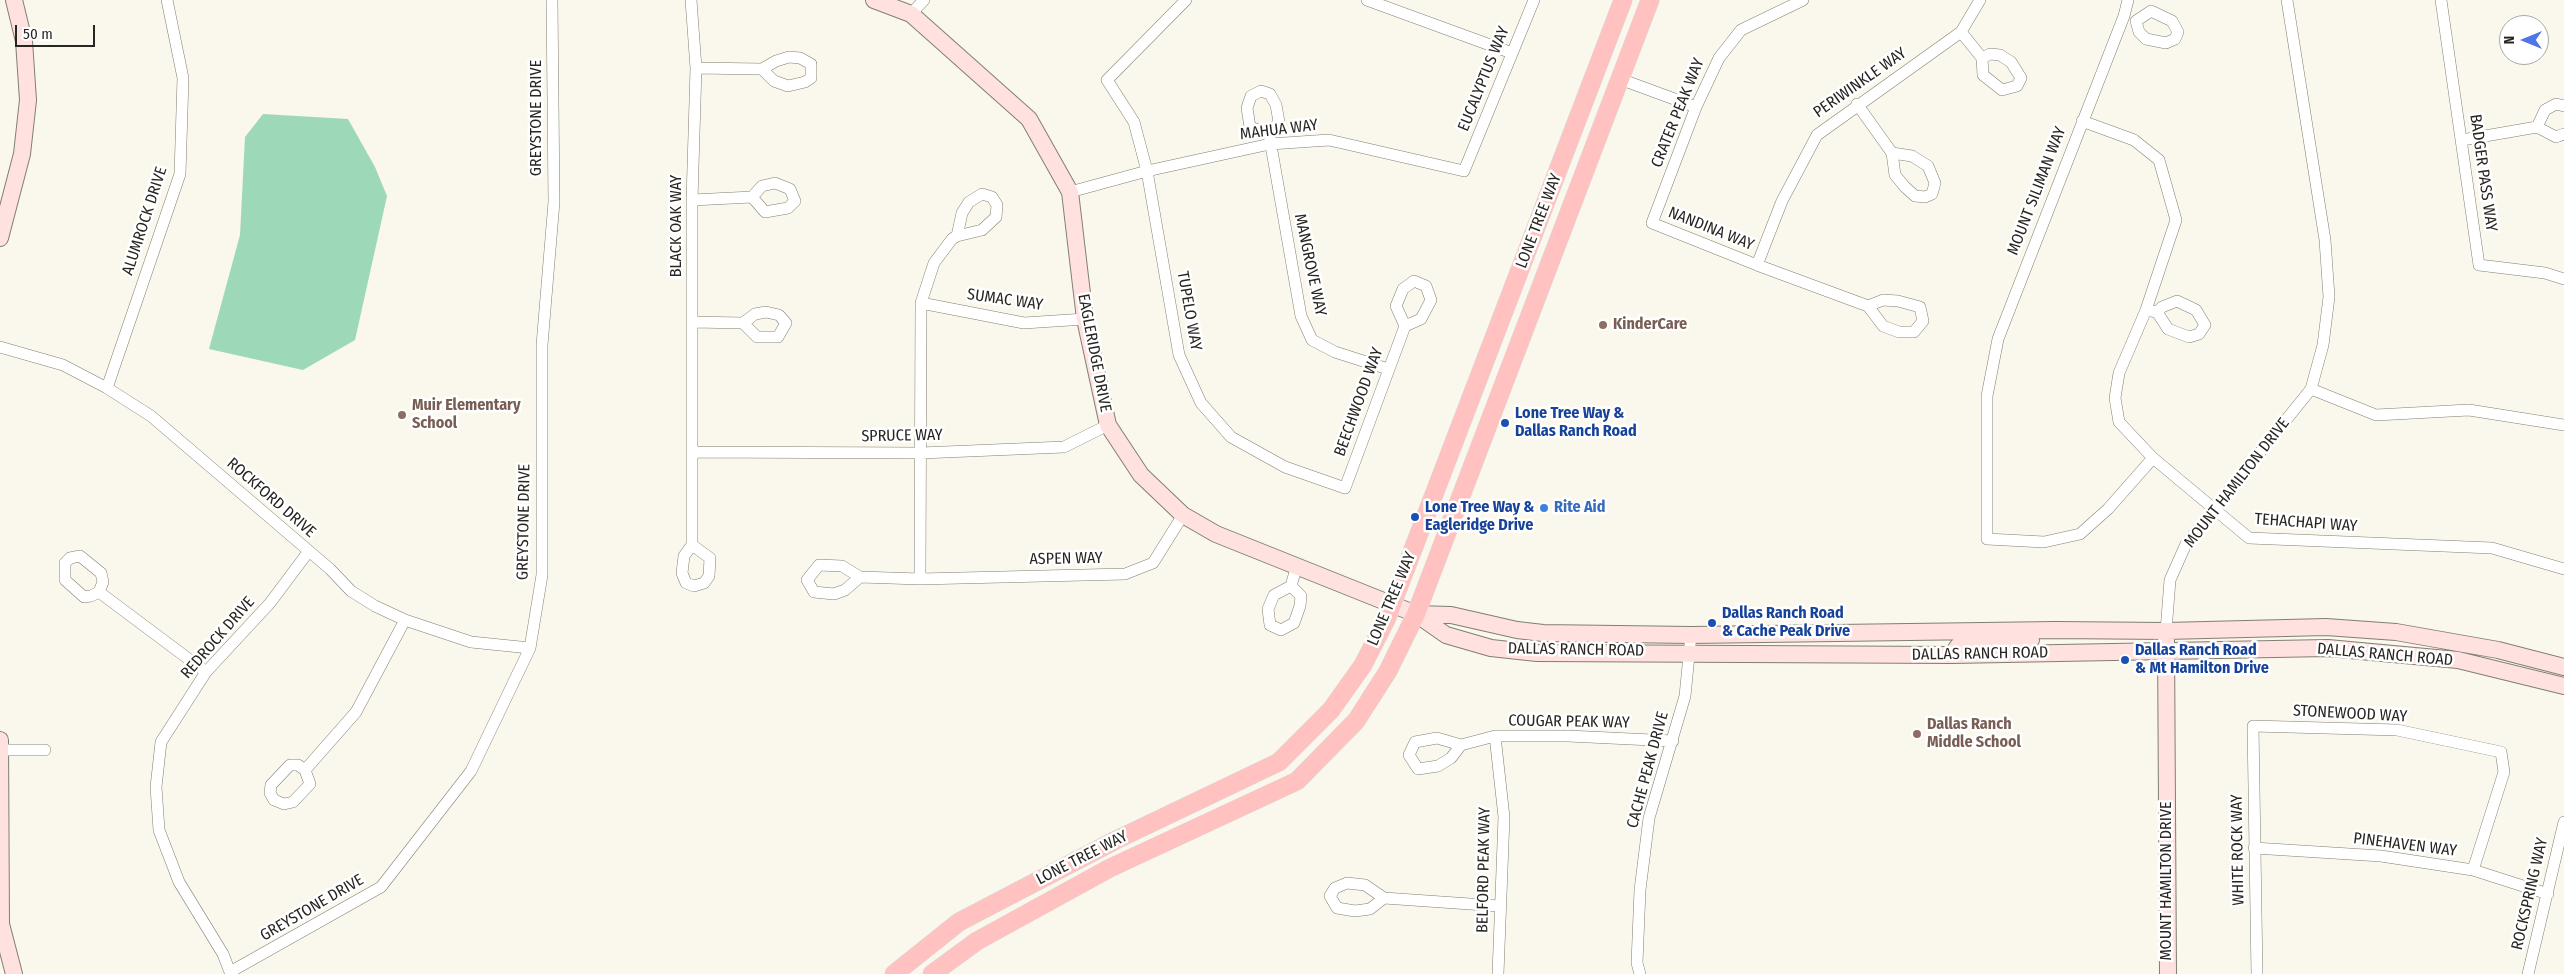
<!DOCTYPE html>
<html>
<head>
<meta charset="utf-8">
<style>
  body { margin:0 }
  #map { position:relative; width:2564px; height:974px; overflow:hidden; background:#faf7ec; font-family:"Fira Sans Condensed",sans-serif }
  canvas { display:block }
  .north { position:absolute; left:2499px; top:15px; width:50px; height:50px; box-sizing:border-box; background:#fff; border:1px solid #a9a8a7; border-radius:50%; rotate:270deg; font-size:14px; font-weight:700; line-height:20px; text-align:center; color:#272622 }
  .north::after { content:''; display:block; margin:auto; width:18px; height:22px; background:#4e76ea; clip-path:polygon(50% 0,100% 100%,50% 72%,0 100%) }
  .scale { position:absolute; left:15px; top:25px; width:80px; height:22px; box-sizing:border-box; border:2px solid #272622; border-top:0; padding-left:6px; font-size:15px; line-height:18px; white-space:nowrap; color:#272622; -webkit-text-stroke:4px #fff; paint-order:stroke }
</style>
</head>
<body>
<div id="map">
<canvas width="2564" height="974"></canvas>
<div class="north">N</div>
<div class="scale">50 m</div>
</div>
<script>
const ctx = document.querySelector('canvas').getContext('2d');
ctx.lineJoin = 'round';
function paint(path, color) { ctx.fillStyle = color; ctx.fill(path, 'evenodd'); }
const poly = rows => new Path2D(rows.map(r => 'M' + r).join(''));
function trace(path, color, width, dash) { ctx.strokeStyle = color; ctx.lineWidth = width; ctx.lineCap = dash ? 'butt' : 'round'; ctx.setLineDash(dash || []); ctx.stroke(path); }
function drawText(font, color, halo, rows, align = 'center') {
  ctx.font = font + ' "Fira Sans Condensed",sans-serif'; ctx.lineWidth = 5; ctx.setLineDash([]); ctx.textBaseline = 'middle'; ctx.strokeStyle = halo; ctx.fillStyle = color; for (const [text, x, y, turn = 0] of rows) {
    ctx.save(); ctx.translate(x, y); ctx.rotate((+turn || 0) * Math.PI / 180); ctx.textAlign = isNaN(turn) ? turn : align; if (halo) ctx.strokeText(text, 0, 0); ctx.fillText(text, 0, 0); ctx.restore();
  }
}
const green = poly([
  [263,114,348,119,375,167,387,196,355,340,303,370,209,349,240,235,245,137]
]);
const street = poly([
  [691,0,696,68,692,200,692,545,684,556,682,573,686,583,694,586,704,583,709,576,710,558,692,545],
  [1186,0,1107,80,1134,122,1147,171,1179,355,1201,403,1231,437,1285,467,1345,488,1405,326,1396,306,1403,289,1414,281,1426,286,1431,300,1421,319,1405,326],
  [1367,0,1512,53],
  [1803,0,1741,30,1719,58,1696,107,1652,223,1757,265,1868,306,1883,326,1899,332,1914,332,1923,321,1920,307,1898,301,1883,300,1868,306],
  [2128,0,2124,16,1998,339,1987,396,1987,539,2044,542,2080,534,2108,509,2153,458],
  [2441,0,2479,265,2545,273,2564,279],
  [2151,11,2172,21,2178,32,2175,39,2166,43,2146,39,2139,32,2136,21,2151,11],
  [911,14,924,0],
  [1961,32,1982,58,1983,75,2002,90,2017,86,2021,78,2011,62,2000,55,1990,54,1982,58],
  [696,68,762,69,776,61,789,57,800,58,811,64,811,78,805,82,788,86,774,81,762,69],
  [1620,79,1696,107],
  [1857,104,1892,153,1895,175,1905,187,1915,196,1925,197,1932,194,1935,183,1928,166,1912,156,1892,153],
  [2082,121,2134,140,2159,160,2176,220,2146,310,2119,373,2115,398,2119,422,2153,458,2249,538,2492,548,2564,569],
  [2537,127,2545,110,2556,104,2564,106],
  [1269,134,1250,127,1247,108,1251,96,1261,91,1270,94,1276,105,1279,122,1269,134,1301,316,1312,340,1335,352,1388,369],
  [2462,140,2537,127,2556,137,2564,134],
  [1070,192,1147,171,1270,144,1329,140,1464,171,1534,0],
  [692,200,752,197,762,186,775,183,790,189,795,201,788,208,765,212,752,197],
  [1757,265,1782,201,1817,135,1961,32,1980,0],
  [921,303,1024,323,1085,319],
  [2146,310,2157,312,2168,329,2189,337,2199,334,2205,325,2196,310,2177,301,2162,307,2157,312],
  [693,322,743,323,755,314,766,312,779,315,786,323,778,337,757,337,743,323],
  [0,347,63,365,107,388,151,416,330,569,351,591,375,606,405,620,471,642,530,648],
  [107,388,180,174,183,78,167,0],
  [2311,389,2376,415,2469,410,2564,425],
  [692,452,921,453,1064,447,1108,425],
  [309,551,270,603,206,672,161,742,156,787,159,830,179,882,223,954,230,972,381,887,471,771,530,648,542,575,542,345,554,202,552,0],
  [80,556,101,573,103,582,99,592,91,596,84,597,65,580,65,563,70,558,80,556],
  [860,577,845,590,834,594,814,592,807,580,819,565,842,566,860,577,920,579,1125,574,1153,563,1183,515],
  [920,579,921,303,934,263,952,239,957,236,982,230,996,217,997,205,992,197,982,194,969,202,962,213,957,236],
  [1291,586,1301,596,1300,606,1294,623,1281,630,1270,625,1268,609,1274,595,1291,586,1297,565],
  [99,592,206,672],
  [2166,631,2170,580,2186,544,2311,389,2323,345,2329,297,2325,240,2287,0],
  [1495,736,1504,817,1498,974],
  [1461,745,1451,758,1438,766,1418,769,1409,755,1415,742,1437,738,1461,745,1495,736,1568,736,1673,741],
  [0,750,45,750],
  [290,765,298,765,305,770,310,784,293,802,284,804,274,800,270,793,271,785,290,765],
  [305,770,356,712,405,620],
  [2254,848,2381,856,2473,870,2548,894],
  [1384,898,1370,909,1355,911,1337,908,1330,896,1335,888,1347,883,1365,885,1384,898,1499,906],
  [1640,974,1637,963,1640,890,1649,818,1685,696,1691,635],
  [2257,974,2253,726,2397,730,2501,752,2504,772,2473,870],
  [2528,974,2564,822]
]);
const secondary = poly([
  [874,0,911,14,1029,119,1070,192,1085,319,1108,425,1141,475,1183,515,1216,534,1416,614,1446,635,1491,648,1537,653,1952,655,2328,648,2458,660,2564,686],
  [0,238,22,154,28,100,24,41,14,0],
  [1416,614,1451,615,1517,630,1543,633,1691,635,2055,630,2166,631,2326,627,2396,632,2498,650,2564,667],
  [2166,639,2168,974],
  [1952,655,1958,646,1964,644,2031,640],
  [0,740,1,924,14,974]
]);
const primary = poly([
  [894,974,959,922,1116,840,1279,762,1331,710,1363,665,1386,620,1623,0],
  [932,974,977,941,1110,868,1297,781,1356,721,1388,671,1416,614,1650,0]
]);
const markers = [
  [1603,325,5,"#8d6e63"],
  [402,415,5,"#8d6e63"],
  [1505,423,5,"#1a4fb4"],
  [1544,508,5,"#3f7fe0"],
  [1415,517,5,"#1a4fb4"],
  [1712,623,5,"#1a4fb4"],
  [2125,660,5,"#1a4fb4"],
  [1917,734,5,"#8d6e63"]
];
const streetNames = [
  ["EUCALYPTUS WAY",1484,79,-68],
  ["PERIWINKLE WAY",1860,83,-35],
  ["CRATER PEAK WAY",1678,113,-68],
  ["GREYSTONE DRIVE",537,118,-90],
  ["MAHUA WAY",1279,130,-7],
  ["BADGER PASS WAY",2483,173,82],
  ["MOUNT SILIMAN WAY",2037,191,-69],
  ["ALUMROCK DRIVE",145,221,-72],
  ["LONE TREE WAY",1539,221,-69],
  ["BLACK OAK WAY",677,226,-90],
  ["NANDINA WAY",1711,229,22],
  ["MANGROVE WAY",1310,265,78],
  ["SUMAC WAY",1005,300,8],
  ["TUPELO WAY",1189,311,80],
  ["EAGLERIDGE DRIVE",1094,353,79],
  ["BEECHWOOD WAY",1359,402,-70],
  ["SPRUCE WAY",902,436,-1],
  ["MOUNT HAMILTON DRIVE",2237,483,-52],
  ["ROCKFORD DRIVE",271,498,41],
  ["GREYSTONE DRIVE",524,522,-89],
  ["TEHACHAPI WAY",2306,523,4],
  ["ASPEN WAY",1066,559,-1],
  ["LONE TREE WAY",1392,599,-67],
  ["REDROCK DRIVE",218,638,-49],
  ["DALLAS RANCH ROAD",1576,650,1],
  ["DALLAS RANCH ROAD",1980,654,-1],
  ["DALLAS RANCH ROAD",2385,655,5],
  ["STONEWOOD WAY",2350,714,3],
  ["COUGAR PEAK WAY",1569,722,1],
  ["CACHE PEAK DRIVE",1648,770,-75],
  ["PINEHAVEN WAY",2405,845,7],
  ["WHITE ROCK WAY",2238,850,-91],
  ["LONE TREE WAY",1082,858,-27],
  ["BELFORD PEAK WAY",1484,870,-89],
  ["MOUNT HAMILTON DRIVE",2167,881,-90],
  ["ROCKSPRING WAY",2530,894,-77],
  ["GREYSTONE DRIVE",312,908,-30]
];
const educationNames = [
  ["KinderCare",1613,325],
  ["Muir Elementary",412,406],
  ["School",412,424],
  ["Dallas Ranch",1927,725],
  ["Middle School",1927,743]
];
const transitNames = [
  ["Lone Tree Way &",1515,414],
  ["Dallas Ranch Road",1515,432],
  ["Lone Tree Way &",1425,508],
  ["Eagleridge Drive",1425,526],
  ["Dallas Ranch Road",1722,614],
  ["& Cache Peak Drive",1722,632],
  ["Dallas Ranch Road",2135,651],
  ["& Mt Hamilton Drive",2135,669]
];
const shopNames = [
  ["Rite Aid",1554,508]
];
paint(green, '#9dd9b8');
trace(street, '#817f75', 12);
trace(secondary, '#817f75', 18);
trace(primary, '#d8d8d7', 19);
trace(street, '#fff', 11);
trace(secondary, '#ffe1e0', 16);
trace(primary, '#ffc2c0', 18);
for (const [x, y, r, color] of markers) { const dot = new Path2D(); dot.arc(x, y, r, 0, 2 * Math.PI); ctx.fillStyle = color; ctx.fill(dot); trace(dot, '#fff', 2); }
drawText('16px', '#272622', '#fff', streetNames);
drawText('bold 16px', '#785e54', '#fff', educationNames, 'left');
drawText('bold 16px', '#164399', '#fff', transitNames, 'left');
drawText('bold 16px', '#366cbe', '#fff', shopNames, 'left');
</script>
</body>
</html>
